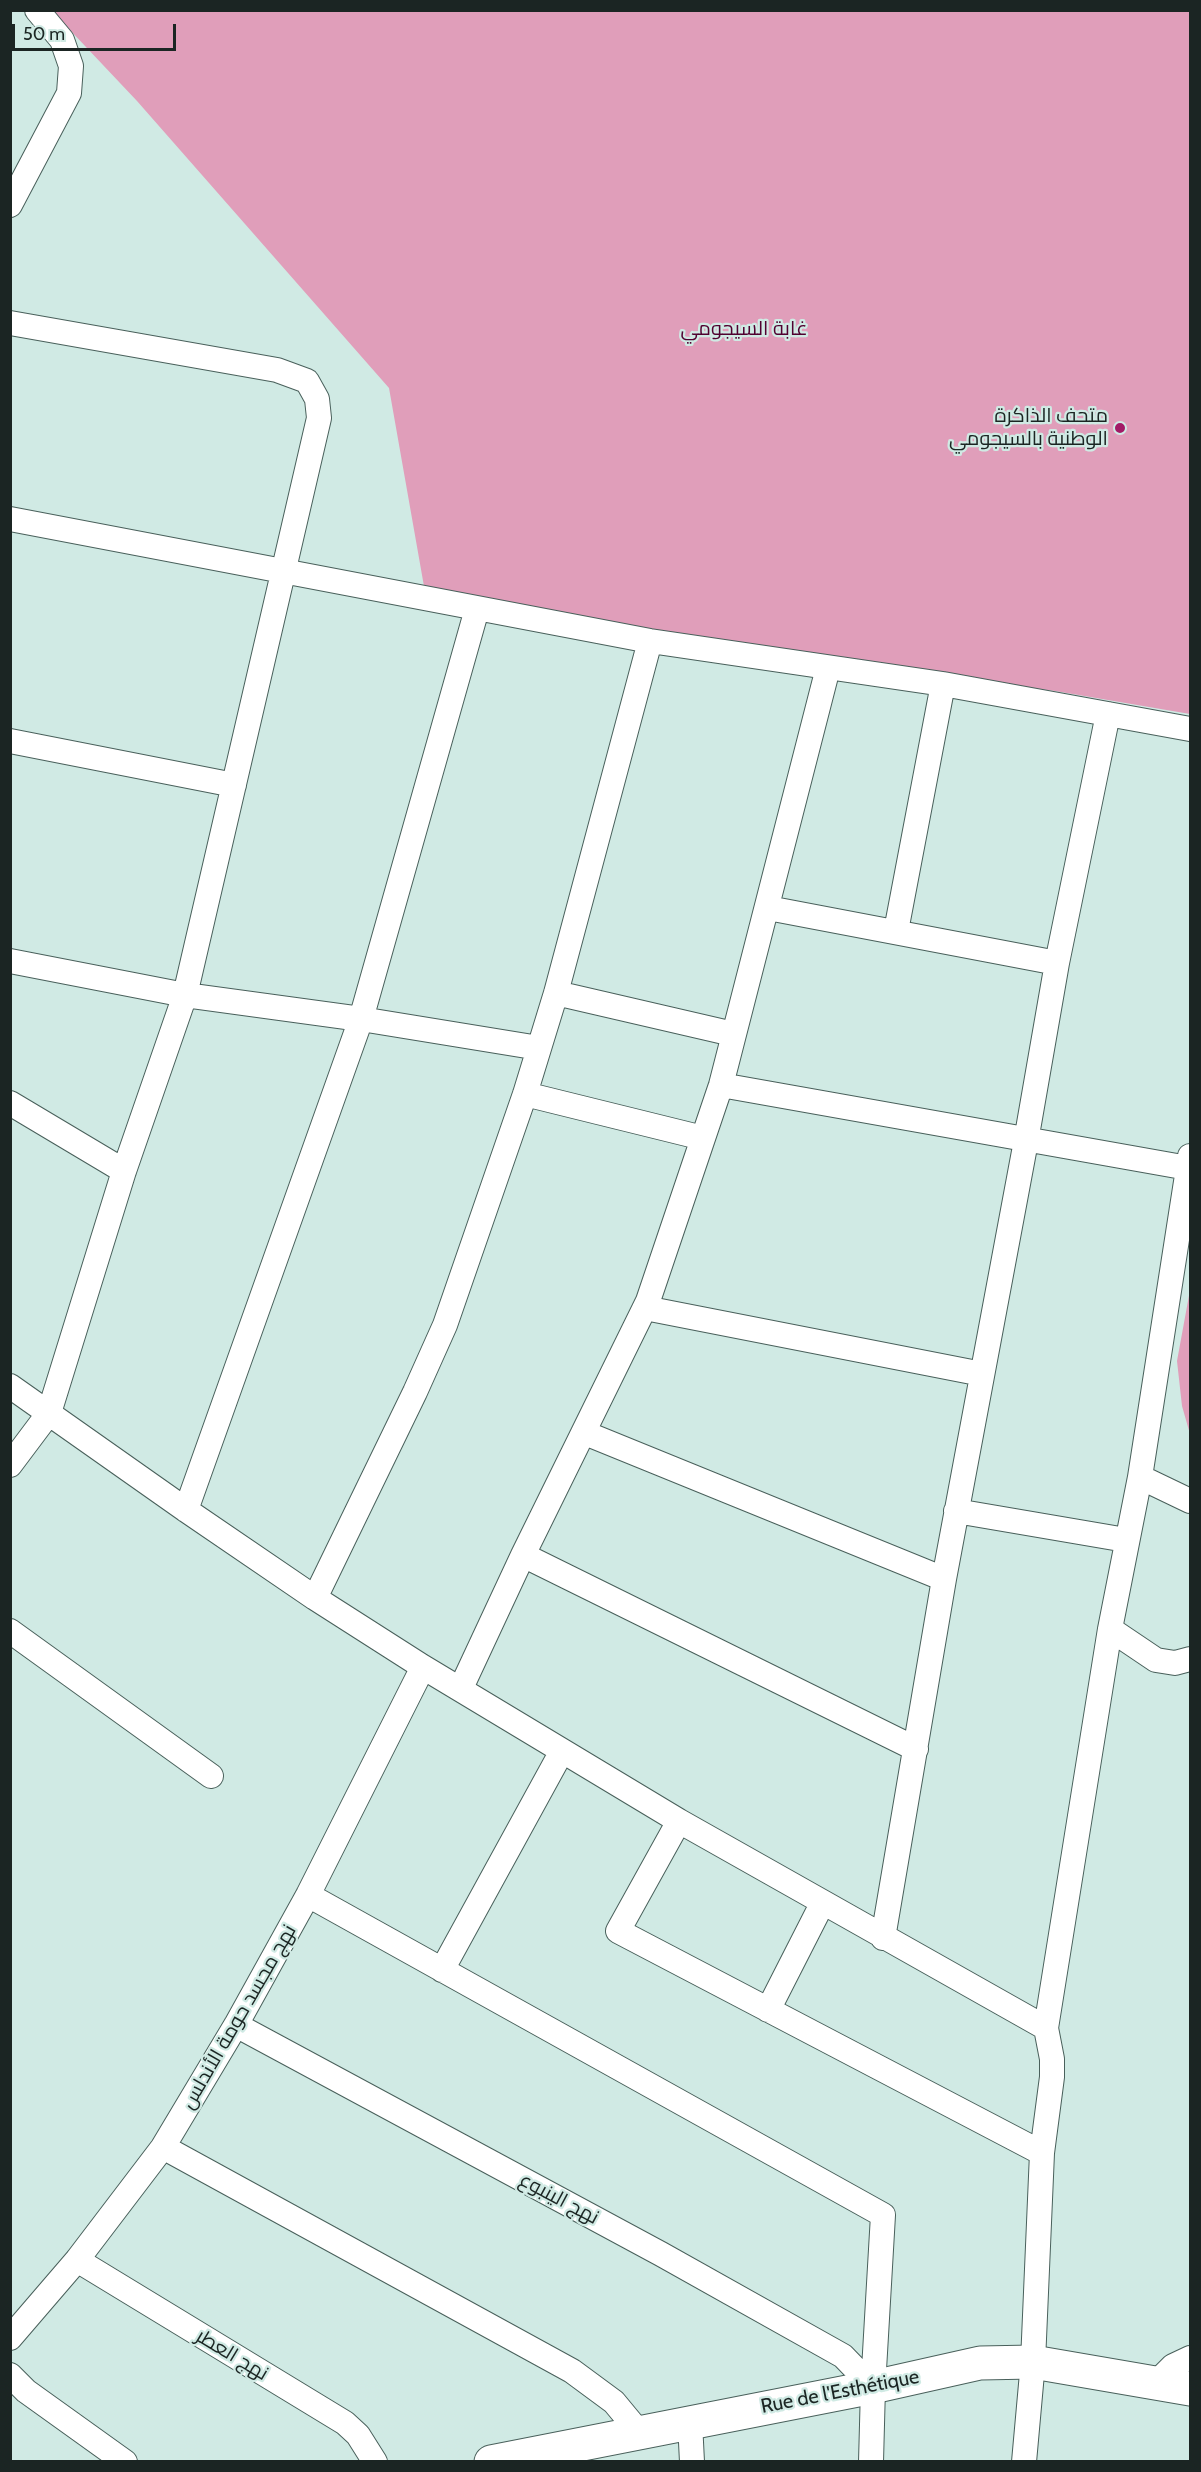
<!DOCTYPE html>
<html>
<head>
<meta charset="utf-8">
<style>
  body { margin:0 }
  #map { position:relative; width:1201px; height:2472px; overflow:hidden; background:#d0eae4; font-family:Cabin,sans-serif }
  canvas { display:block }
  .frame { position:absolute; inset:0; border:12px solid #1b2523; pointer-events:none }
  .scale { position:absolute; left:12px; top:24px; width:164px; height:27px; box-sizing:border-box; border:3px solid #1b2523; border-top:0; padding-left:8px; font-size:18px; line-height:21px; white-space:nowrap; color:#1b2523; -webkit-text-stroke:4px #d0eae4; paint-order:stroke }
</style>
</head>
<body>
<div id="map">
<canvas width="1201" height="2472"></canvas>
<div class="frame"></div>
<div class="scale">50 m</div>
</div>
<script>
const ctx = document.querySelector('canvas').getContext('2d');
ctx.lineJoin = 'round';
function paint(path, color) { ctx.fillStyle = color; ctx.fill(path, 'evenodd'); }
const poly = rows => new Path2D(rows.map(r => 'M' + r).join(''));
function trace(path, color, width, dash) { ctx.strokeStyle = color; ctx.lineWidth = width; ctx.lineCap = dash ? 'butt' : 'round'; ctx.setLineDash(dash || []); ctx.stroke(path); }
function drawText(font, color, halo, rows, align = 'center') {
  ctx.font = font + ' Cabin,Cairo,sans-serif'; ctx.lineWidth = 4.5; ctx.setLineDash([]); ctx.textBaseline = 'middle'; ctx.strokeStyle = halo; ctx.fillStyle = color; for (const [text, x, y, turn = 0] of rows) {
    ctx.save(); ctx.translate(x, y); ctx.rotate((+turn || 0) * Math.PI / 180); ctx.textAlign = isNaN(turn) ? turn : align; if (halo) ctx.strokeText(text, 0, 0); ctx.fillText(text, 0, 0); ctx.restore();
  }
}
const green = poly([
  [52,11,1190,11,1190,714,1055,691,428,609,389,388,137,101],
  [1190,1290,1190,1434,1182,1406,1177,1361]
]);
const street = poly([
  [10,205,69,93,71,66,62,40,37,10],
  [10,323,277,370,307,381,317,399,319,418,185,995,124,1171,49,1413,10,1465],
  [10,519,650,641,943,684,1190,729],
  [10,741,234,785],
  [768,908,1057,963],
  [896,931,943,684],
  [10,961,185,995,361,1019,539,1048],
  [556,993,733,1034],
  [721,1085,1188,1168],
  [525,1094,703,1138],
  [10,1103,124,1171],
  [645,1308,982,1374],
  [10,1386,186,1510,315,1598,423,1667,679,1821,1046,2028],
  [585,1433,944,1579],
  [1140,1477,1190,1501],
  [186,1510,361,1019,477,609],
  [956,1511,1126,1540],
  [523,1555,916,1749],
  [315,1598,415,1392,445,1325,525,1094,556,993,650,641],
  [1110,1629,1156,1660,1175,1663,1190,1659],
  [10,1631,211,1776],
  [461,1688,523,1555,648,1301,721,1085,828,668],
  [679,1821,618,1931,1042,2153],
  [308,1895,883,2215,873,2387,871,2462],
  [883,1938,944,1579,1026,1141,1057,963,1108,714],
  [442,1970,562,1751],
  [768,2010,822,1904],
  [236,2025,661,2254,843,2356,873,2387],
  [163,2147,572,2371,614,2402,638,2431],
  [77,2260,345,2423,358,2435,375,2462],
  [10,2338,77,2260,163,2147,236,2025,308,1895,423,1667],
  [10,2375,26,2391,125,2462],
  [1157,2382,1173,2366,1190,2358],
  [690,2422,692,2462],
  [1024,2462,1033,2362,1042,2153,1052,2077,1052,2059,1046,2028,1110,1629,1140,1477,1190,1156]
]);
const secondary = poly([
  [491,2462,873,2387,980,2363,1033,2362,1190,2389]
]);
const markers = [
  [1120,428,6,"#a21b67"]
];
const parkNames = [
  ["غابة السيجومي",744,329]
];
const poiNames = [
  ["متحف الذاكرة",1108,416],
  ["الوطنية بالسيجومي",1108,439]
];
const streetNames = [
  ["نهج مجسد حومة الأندلس",239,2017,-60],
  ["نهج الينبوع",559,2199,28],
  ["نهج العطر",232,2355,31],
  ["Rue de l'Esthétique",840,2392,-11]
];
paint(green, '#e09eba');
trace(street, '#49605b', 26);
trace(secondary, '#49605b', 35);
trace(street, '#fff', 24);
trace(secondary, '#fff', 33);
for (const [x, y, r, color] of markers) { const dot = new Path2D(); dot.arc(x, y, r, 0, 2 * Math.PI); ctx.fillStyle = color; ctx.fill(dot); trace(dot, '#d0eae4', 2); }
drawText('20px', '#510130', '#d0eae4', parkNames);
drawText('20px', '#1b2523', '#d0eae4', poiNames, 'right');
drawText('20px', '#1b2523', '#d0eae4', streetNames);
</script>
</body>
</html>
